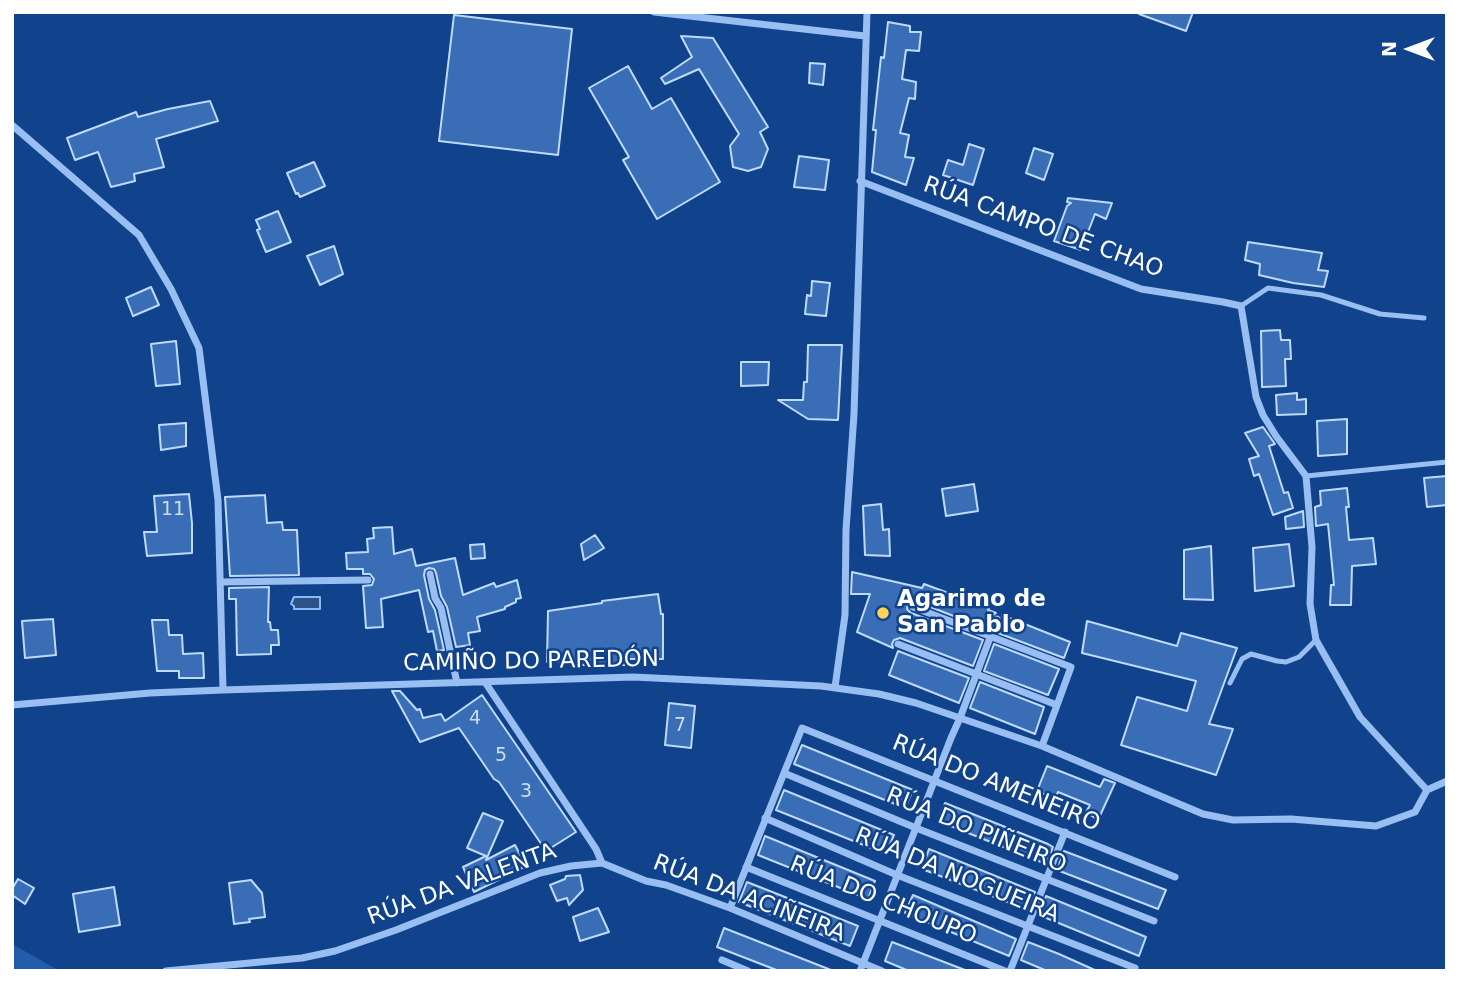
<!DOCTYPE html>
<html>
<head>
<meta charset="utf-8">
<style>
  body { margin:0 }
  #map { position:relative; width:1459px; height:983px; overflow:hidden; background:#11438c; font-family:"DejaVu Sans",sans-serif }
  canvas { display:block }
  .frame { position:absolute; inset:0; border:14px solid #fff; pointer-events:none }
  .north { position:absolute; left:1375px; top:14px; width:70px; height:70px; -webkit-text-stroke:5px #11438c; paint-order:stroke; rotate:270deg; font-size:19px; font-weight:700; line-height:28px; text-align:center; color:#fff }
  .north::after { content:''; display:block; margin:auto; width:24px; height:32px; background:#fff; clip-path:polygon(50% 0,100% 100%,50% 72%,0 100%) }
</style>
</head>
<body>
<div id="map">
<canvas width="1459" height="983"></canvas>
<div class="frame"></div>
<div class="north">N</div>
</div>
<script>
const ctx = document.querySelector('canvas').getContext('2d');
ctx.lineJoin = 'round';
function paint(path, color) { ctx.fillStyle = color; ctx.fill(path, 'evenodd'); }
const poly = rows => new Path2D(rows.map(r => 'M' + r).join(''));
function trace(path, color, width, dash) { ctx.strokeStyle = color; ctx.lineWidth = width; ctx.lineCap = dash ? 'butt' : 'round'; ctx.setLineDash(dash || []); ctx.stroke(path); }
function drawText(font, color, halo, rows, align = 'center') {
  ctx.font = font + ' "DejaVu Sans",sans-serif'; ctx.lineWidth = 5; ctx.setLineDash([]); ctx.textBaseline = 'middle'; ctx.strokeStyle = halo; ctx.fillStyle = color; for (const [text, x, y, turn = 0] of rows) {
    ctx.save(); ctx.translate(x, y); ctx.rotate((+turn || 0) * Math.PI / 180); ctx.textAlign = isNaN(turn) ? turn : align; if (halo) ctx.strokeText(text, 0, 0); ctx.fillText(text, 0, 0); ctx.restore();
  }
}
const green = poly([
  [12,944,58,970,12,971]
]);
const water = poly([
  [294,597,320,597,320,609,294,609,294,606,291,604,294,597]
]);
const building = poly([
  [1139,12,1193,12,1186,31,1139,14,1139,12],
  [454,15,572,29,558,155,439,141,454,15],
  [888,22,910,26,910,32,921,32,919,51,906,50,902,79,916,82,915,99,909,98,900,133,909,135,905,157,914,158,906,185,872,172,876,130,873,130,876,103,881,57,884,58,888,22],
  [681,36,713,38,768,127,760,132,768,149,761,167,748,171,733,167,730,146,739,134,699,69,665,84,661,78,692,57,681,36],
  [810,63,825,64,823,85,809,83,810,63],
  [628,66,652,109,671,98,720,182,657,219,623,160,629,157,589,88,628,66],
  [210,101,218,121,156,139,164,167,134,174,135,181,111,187,98,152,75,160,67,138,136,112,138,117,168,109,210,101],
  [969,144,984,149,973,185,943,175,948,160,963,165,969,144],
  [1034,148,1053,154,1044,180,1026,173,1034,148],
  [799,156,829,160,825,190,794,187,799,156],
  [314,162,325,186,300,197,298,193,296,194,287,173,314,162],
  [1068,198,1112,203,1106,219,1095,214,1081,250,1054,241,1067,206,1071,203,1067,202,1068,198],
  [278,211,291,242,266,252,257,230,260,229,256,220,278,211],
  [1248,242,1322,253,1318,270,1328,271,1324,287,1293,283,1259,275,1260,264,1245,260,1248,242],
  [334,246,343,274,320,285,307,256,334,246],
  [812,281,830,283,826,316,805,314,807,295,811,296,812,281],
  [151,287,159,305,133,316,126,298,151,287],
  [1280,330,1281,340,1290,340,1291,359,1285,359,1286,386,1262,387,1261,331,1280,330],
  [176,341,180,384,156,386,151,344,176,341],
  [808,345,842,345,838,420,808,419,778,400,803,400,804,382,807,382,808,345],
  [741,362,769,362,768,385,741,386,741,362],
  [1297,393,1297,400,1306,399,1306,414,1277,415,1276,395,1297,393],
  [1347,419,1347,454,1318,456,1317,421,1347,419],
  [186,423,186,446,161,450,159,425,186,423],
  [1263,427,1275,444,1269,446,1284,493,1288,492,1293,508,1273,515,1259,474,1254,476,1249,459,1259,456,1245,433,1263,427],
  [1447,476,1447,505,1427,507,1424,478,1447,476],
  [974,484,978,511,946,516,942,489,974,484],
  [1347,488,1349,507,1346,507,1349,540,1373,538,1376,564,1352,566,1351,605,1330,605,1331,585,1334,585,1328,524,1316,526,1315,507,1321,505,1320,491,1347,488],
  [189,494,192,523,192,553,147,556,144,532,157,532,154,496,189,494],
  [265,495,267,523,282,522,283,530,297,530,299,575,230,576,225,497,265,495],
  [881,504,883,530,889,529,890,556,865,555,863,506,881,504],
  [1303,511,1304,527,1286,529,1285,517,1303,511],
  [392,527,394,554,412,549,416,566,455,558,463,595,494,583,496,587,517,580,521,598,516,599,516,602,505,607,505,609,477,617,480,631,468,633,470,645,456,647,447,607,441,596,436,573,434,569,429,568,425,570,424,575,429,599,435,610,444,650,437,651,433,631,428,632,419,590,381,599,383,627,366,628,363,586,372,585,374,579,370,574,363,574,363,569,347,569,346,553,368,552,367,539,374,538,373,528,392,527],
  [595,535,604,548,584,560,581,544,595,535],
  [484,544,485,558,471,559,470,545,484,544],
  [1289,544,1294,586,1255,591,1253,548,1289,544],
  [1211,546,1213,600,1184,599,1184,550,1211,546],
  [852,572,922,588,924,584,989,608,988,610,996,613,992,616,987,629,915,601,911,601,908,604,907,609,911,613,983,640,973,666,900,638,894,640,892,644,893,648,857,632,870,594,851,594,852,572],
  [269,587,268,622,270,622,271,630,278,630,279,645,271,645,271,654,237,655,236,599,229,599,229,588,269,587],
  [658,594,661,614,663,614,663,659,625,659,625,665,580,665,581,662,547,662,548,611,602,603,602,601,658,594],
  [1002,615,1070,642,1064,658,998,633,1003,620,1002,615],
  [53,619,56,655,25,658,22,621,53,619],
  [152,620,168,620,169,635,182,635,183,654,203,653,204,678,179,678,179,671,157,671,152,620],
  [1087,621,1177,646,1181,633,1237,648,1209,724,1233,729,1216,775,1121,745,1137,697,1187,711,1196,681,1082,653,1087,621],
  [994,644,1059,669,1048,695,984,671,994,644],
  [898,651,969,678,959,703,889,675,898,651],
  [980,682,1044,707,1035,734,970,708,980,682],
  [392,691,400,691,417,710,420,709,423,718,441,714,445,721,482,695,576,832,546,851,499,782,494,779,459,728,420,742,392,691],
  [669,703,695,706,691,748,665,745,669,703],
  [802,745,913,790,905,808,794,764,802,745],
  [1047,766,1100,787,1104,779,1115,783,1098,820,1086,812,1090,805,1058,792,1055,799,1037,791,1047,766],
  [784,790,894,835,886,854,776,810,784,790],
  [945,803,1048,844,1053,847,1046,864,938,821,945,803],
  [483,813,503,821,486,860,515,845,526,866,474,892,463,867,486,856,467,848,483,813],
  [765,836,875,881,868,899,758,855,765,836],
  [929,849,1035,892,1028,910,922,869,929,849],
  [1064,851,1166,890,1158,909,1057,870,1064,851],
  [580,875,583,890,569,905,567,898,557,901,550,885,565,879,566,876,580,875],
  [18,879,34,888,25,904,12,895,12,889,18,879],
  [251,880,262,893,265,917,249,919,250,922,234,924,229,883,251,880],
  [747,882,858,926,850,946,739,902,747,882],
  [114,887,120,925,79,932,73,894,114,887],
  [913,895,1016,939,1009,956,905,913,913,895],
  [1046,896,1146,937,1139,956,1039,915,1046,896],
  [598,908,609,932,580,941,573,917,598,908],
  [724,928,831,970,831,971,779,971,717,947,724,928],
  [892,942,965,970,965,971,909,971,885,961,892,942],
  [1028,942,1059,954,1097,971,1047,971,1021,960,1028,942]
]);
const lane = poly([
  [1241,306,1268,288,1321,295,1380,314,1424,318],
  [1306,476,1447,462],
  [1230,683,1242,659,1251,654,1277,661,1286,662,1299,657,1316,640]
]);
const street = poly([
  [654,12,865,36],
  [12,125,139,235,171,289,199,348,218,500,223,690],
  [860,181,1141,289,1223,302,1241,306,1256,397,1263,415,1276,436,1306,476,1312,547,1310,604,1316,640,1360,717,1427,790,1447,781],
  [430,574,435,598,441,608,457,683],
  [220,582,368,580],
  [913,607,1071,667,1042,746],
  [898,644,1057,705],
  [485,682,596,849,602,863],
  [835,687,845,615,846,530,854,414,867,12],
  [12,705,150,693,223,690,633,677,821,686,879,694,916,703,1042,746,1203,814,1233,820,1291,819,1376,826,1415,812,1427,790],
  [784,773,916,828,1154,921],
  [765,818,897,875,1135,968],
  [746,867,1005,971],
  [730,908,802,728,1175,877],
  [722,960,748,971],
  [166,971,302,958,335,951,396,930,540,873,571,866,602,863,646,881,666,885,730,908,882,971],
  [860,971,951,738,960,718,997,619],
  [1010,971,1065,832]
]);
const markers = [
  [883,613,7,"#ffd459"]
];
const numberNames = [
  ["11",173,510],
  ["4",475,719],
  ["7",680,726],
  ["5",501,756],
  ["3",526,792]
];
const streetNames = [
  ["RÚA CAMPO DE CHAO",1043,228,20],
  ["CAMIÑO DO PAREDÓN",531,662,-1],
  ["RÚA DO AMENEIRO",996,784,22],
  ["RÚA DO PIÑEIRO",976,831,22],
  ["RÚA DA NOGUEIRA",957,876,22],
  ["RÚA DA VALENTA",462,885,-20],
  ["RÚA DA ACIÑEIRA",749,899,21],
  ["RÚA DO CHOUPO",883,901,22]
];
const poiNames = [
  ["Agarimo de",897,600],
  ["San Pablo",897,626]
];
paint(green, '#225dac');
paint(water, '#2c5288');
trace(water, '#8ab9f5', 2);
paint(building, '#396eb6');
trace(building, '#bfdafd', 2);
trace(lane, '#98bef2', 5);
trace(street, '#98bef2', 7);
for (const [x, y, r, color] of markers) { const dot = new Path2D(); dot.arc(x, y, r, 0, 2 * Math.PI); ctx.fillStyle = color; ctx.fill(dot); trace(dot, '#11438c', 2.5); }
drawText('19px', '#cedbed', null, numberNames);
drawText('23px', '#fff', '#11438c', streetNames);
drawText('bold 23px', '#fff', '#11438c', poiNames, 'left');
</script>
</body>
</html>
